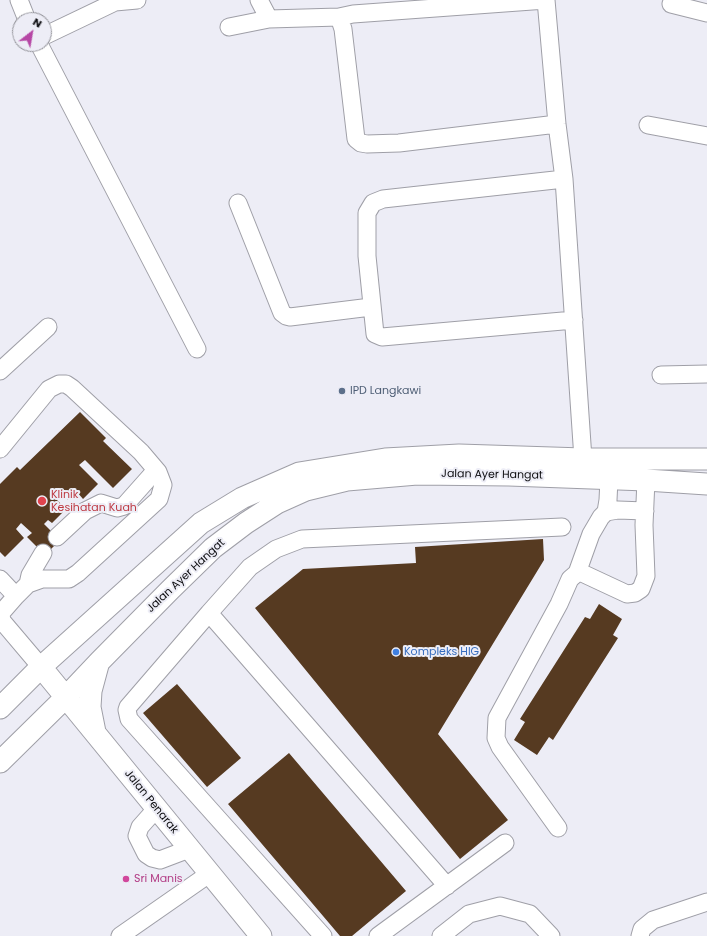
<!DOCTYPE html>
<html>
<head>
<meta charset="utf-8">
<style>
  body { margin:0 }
  #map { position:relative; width:707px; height:936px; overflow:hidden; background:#ededf6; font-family:Poppins,sans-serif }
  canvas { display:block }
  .north { position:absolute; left:12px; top:12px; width:40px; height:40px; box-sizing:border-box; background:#ededf6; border:1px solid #93939a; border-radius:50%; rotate:31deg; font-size:11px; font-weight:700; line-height:16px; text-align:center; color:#0c0c0f }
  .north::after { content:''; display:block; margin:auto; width:14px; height:18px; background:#b647a5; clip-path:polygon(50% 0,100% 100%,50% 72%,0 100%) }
</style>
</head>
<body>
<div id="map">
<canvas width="707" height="936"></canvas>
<div class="north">N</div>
</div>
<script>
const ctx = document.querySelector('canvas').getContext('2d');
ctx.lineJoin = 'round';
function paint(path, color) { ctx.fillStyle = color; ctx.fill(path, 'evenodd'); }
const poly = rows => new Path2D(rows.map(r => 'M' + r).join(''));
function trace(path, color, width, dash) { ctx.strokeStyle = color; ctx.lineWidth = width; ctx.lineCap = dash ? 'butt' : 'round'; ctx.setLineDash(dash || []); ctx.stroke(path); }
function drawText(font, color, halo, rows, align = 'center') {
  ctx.font = font + ' Poppins,sans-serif'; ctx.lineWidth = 4; ctx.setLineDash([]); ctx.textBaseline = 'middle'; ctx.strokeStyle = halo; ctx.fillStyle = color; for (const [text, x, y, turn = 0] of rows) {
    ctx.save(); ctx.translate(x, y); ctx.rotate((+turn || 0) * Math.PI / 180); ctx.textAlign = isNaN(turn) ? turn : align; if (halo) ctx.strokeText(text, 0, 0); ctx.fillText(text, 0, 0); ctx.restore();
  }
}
const building = poly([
  [80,412,106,438,103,441,132,469,113,488,85,460,79,465,98,484,83,499,77,492,68,500,56,488,51,494,66,509,52,523,48,520,44,524,60,540,45,555,27,537,32,533,21,523,16,529,24,538,5,557,0,552,0,484,17,467,20,470],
  [543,539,544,560,438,734,508,820,460,859,255,608,303,569,416,563,415,547],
  [599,604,622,619,613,635,618,638,553,740,549,737,537,755,514,740,525,722,520,719,585,617,590,619],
  [177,684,241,758,207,787,143,713],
  [289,753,406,891,352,936,340,936,228,804]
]);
const minor = poly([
  [19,0,27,20],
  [259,0,269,19],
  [546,0,353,14,339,17,343,29,356,139,361,143,367,144,399,143,557,124],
  [546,0,557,124,564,179,583,459,582,470],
  [671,4,707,13],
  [229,27,269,19,339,17],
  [44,36,115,2,137,0],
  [39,44,197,349],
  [648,125,707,136],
  [564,179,383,199,373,203,367,213,367,256,375,334,382,337,574,320],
  [238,203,282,313,286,316,290,317,371,307],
  [0,371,48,327],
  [661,375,707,374],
  [0,449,49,389,59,384,66,384,72,388,141,452,158,472,163,485,159,499,78,573,69,579,42,579,28,584,16,596],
  [606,512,608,500,609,479],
  [57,537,85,511,101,503,117,508,124,506,156,470],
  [577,573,591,534,601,517,606,512,618,510,645,511],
  [0,579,16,596,2,612,1,615,2,621,41,667],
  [28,584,30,575,43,553],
  [209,613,250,567,276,549,302,539,562,527],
  [156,809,140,827,137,836,146,854,152,858,160,860,189,849],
  [558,828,500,747,496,738,497,718,559,604,570,579,577,573,582,573,627,594,635,593,641,589,646,576,644,525,646,480],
  [120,936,209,874],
  [323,936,129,719,127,710,128,707,209,613,447,886],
  [378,936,505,843],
  [441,936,469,914,500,906,530,914,551,936],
  [640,936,642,929,653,920,707,902]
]);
const major = poly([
  [41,667,261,936],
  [0,708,41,667,201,523,242,498,299,473,385,459,459,455,583,459,707,459],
  [95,732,90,707,91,691,98,665],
  [0,762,65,698,100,661,170,590,213,548,246,523,277,503,306,490,347,480,417,474,509,475,646,480,707,484]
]);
const markers = [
  [342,391,4,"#5c6f8a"],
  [42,501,5,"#e0444e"],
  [396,652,4,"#3f7fe0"],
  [126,879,4,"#d1479c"]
];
const serviceNames = [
  ["IPD Langkawi",350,391]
];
const streetNames = [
  ["Jalan Ayer Hangat",492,475,1],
  ["Jalan Ayer Hangat",186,576,-43],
  ["Jalan Penarak",151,802,51]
];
const healthNames = [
  ["Klinik",51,495],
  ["Kesihatan Kuah",51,508]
];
const shopNames = [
  ["Kompleks HIG",404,652]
];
const hotelNames = [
  ["Sri Manis",134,879]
];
paint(building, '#563a21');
trace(minor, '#9f9fa7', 19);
trace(major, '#9f9fa7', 23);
trace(minor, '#fff', 17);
trace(major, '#fff', 21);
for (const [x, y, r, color] of markers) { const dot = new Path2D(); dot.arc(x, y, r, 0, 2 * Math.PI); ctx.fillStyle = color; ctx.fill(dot); trace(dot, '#ededf6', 1.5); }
drawText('11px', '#4e5e75', '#ededf6', serviceNames, 'left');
drawText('11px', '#0c0c0f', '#ededf6', streetNames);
drawText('11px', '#be3a42', '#ededf6', healthNames, 'left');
drawText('11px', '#366cbe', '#ededf6', shopNames, 'left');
drawText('11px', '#b23c85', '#ededf6', hotelNames, 'left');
</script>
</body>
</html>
